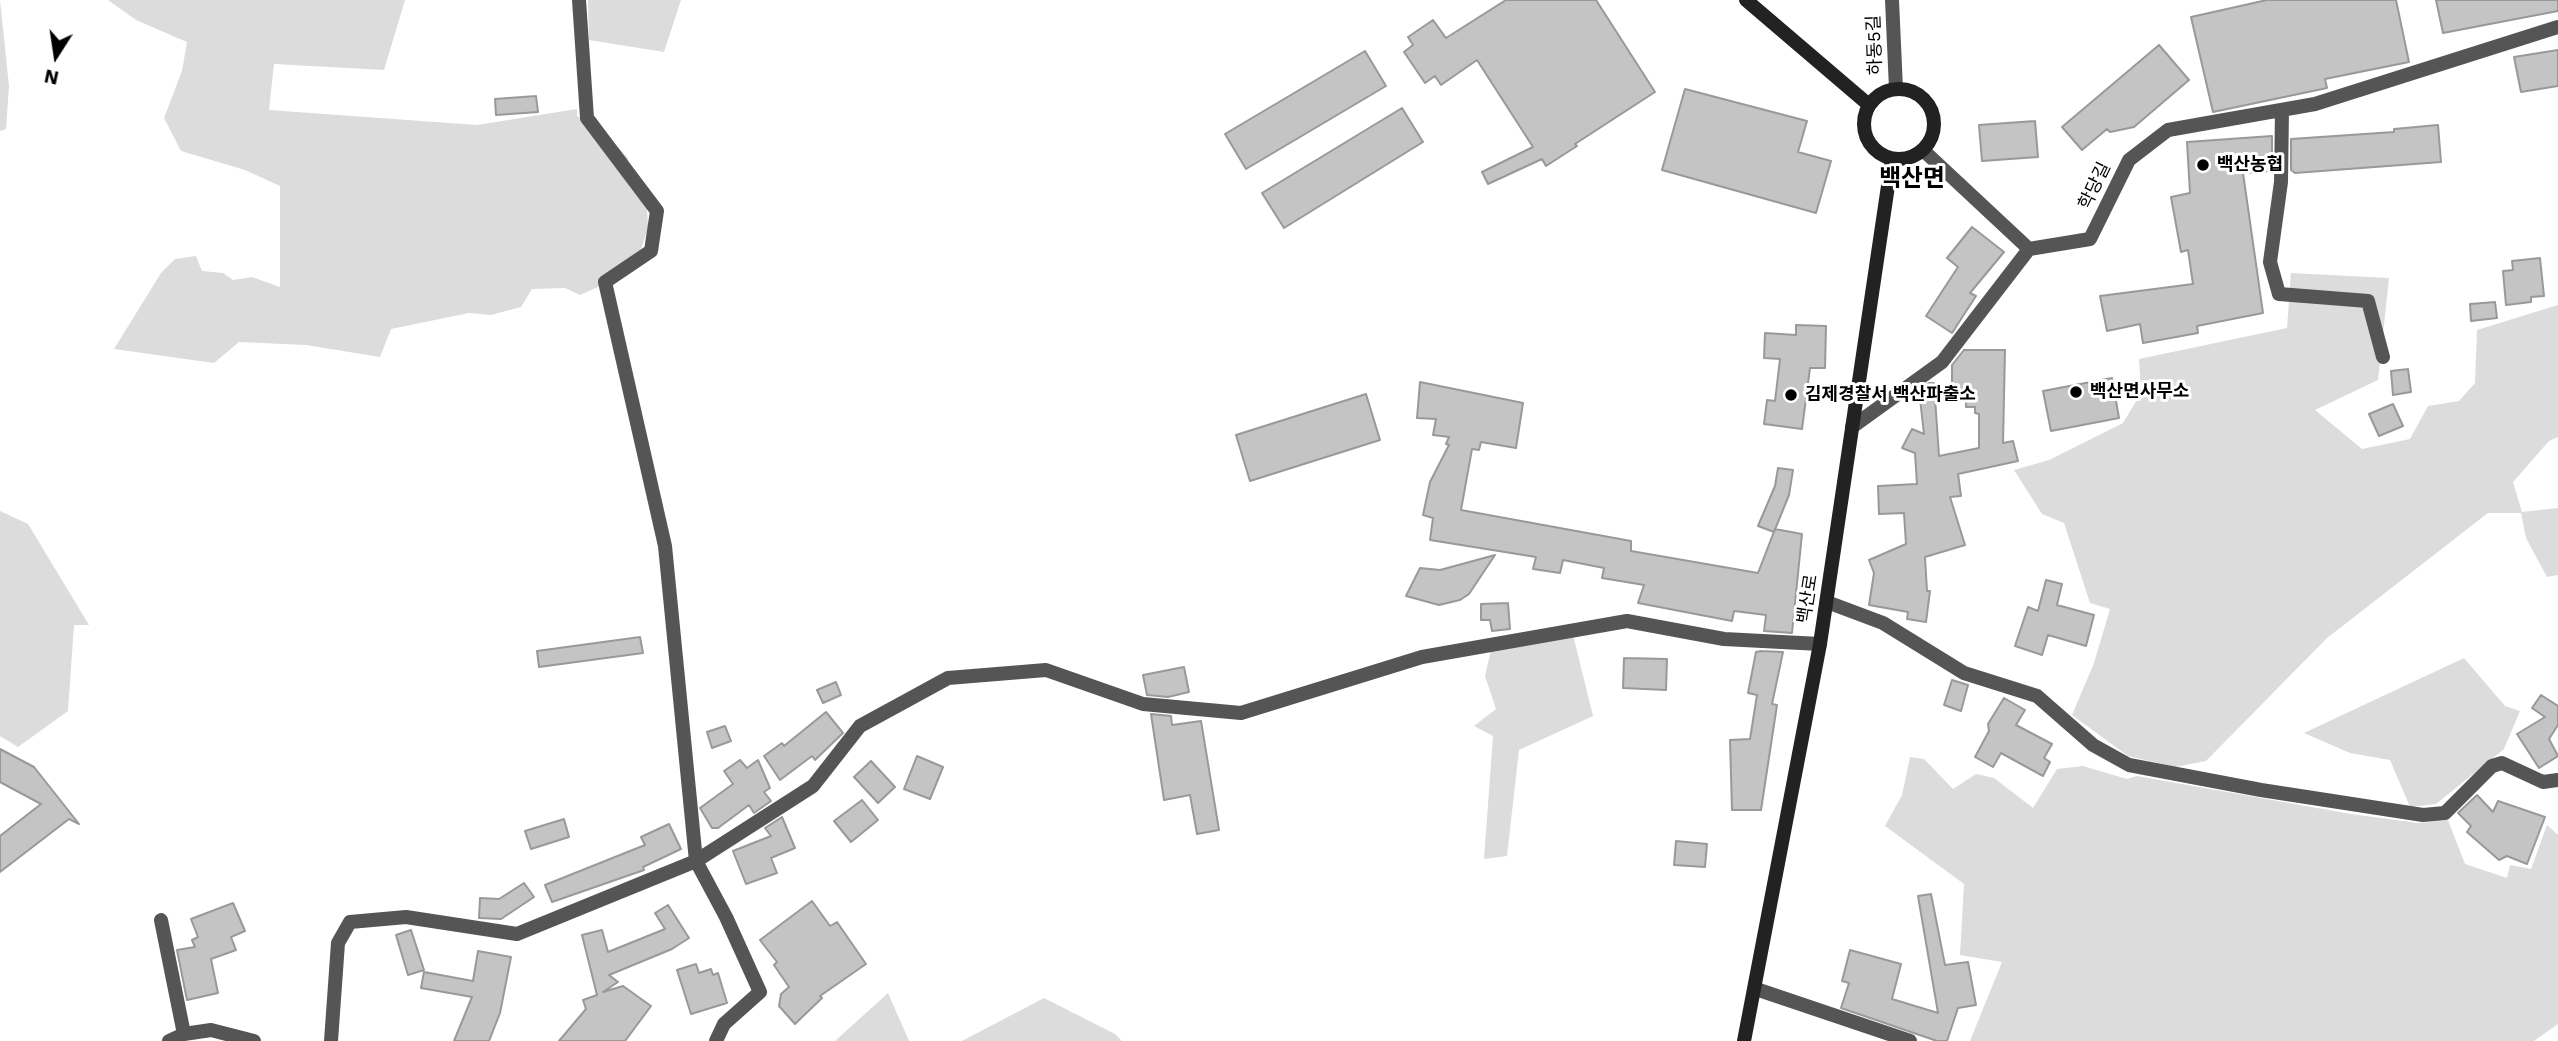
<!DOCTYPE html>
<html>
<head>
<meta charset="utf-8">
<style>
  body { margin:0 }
  #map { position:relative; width:2558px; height:1041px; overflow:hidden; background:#fff; font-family:"Work Sans",sans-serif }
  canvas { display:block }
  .north { position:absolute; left:21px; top:21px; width:70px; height:70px; -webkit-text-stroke:5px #fff; paint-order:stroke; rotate:192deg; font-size:19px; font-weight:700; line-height:28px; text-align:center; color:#000 }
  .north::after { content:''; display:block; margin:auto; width:24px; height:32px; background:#000; clip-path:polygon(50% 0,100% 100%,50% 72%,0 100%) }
</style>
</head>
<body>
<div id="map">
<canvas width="2558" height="1041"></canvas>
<div class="north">N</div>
</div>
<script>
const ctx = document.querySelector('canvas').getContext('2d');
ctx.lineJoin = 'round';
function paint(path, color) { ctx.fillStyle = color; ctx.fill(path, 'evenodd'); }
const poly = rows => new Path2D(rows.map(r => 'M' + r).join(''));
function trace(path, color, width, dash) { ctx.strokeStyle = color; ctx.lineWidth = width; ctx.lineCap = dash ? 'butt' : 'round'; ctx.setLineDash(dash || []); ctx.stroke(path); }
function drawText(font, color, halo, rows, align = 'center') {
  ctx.font = font + ' "Work Sans","Noto Sans KR",sans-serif'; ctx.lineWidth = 6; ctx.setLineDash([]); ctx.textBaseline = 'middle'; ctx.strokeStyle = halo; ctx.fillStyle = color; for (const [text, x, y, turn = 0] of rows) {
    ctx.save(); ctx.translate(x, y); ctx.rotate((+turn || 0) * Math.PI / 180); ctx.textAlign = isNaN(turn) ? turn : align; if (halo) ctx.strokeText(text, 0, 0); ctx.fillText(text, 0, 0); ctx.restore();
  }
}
const green = poly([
  [0,0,9,86,6,129,0,131],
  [108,0,405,0,384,70,274,64,269,110,477,125,577,109,577,116,601,129,628,158,629,186,647,208,648,228,634,271,580,295,565,288,532,289,521,307,491,315,469,313,391,329,380,357,306,345,239,342,214,363,114,349,161,273,175,259,196,256,202,271,223,273,233,280,252,277,280,287,280,186,245,170,181,151,164,118,182,71,187,42,136,20],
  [588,0,681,0,664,52,589,40],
  [2291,273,2389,278,2378,380,2315,410,2362,449,2410,439,2428,406,2459,401,2475,383,2477,330,2558,305,2558,437,2549,441,2513,482,2522,512,2558,508,2558,575,2547,577,2526,538,2521,513,2488,513,2327,638,2206,761,2175,767,2128,756,2072,715,2094,663,2110,609,2090,603,2064,523,2042,514,2014,470,2049,460,2123,423,2141,393,2139,359,2287,328],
  [0,511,28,524,89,625,74,625,68,711,18,747,0,736],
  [1573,635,1593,716,1519,750,1507,856,1484,859,1493,736,1474,726,1496,709,1485,676,1491,650],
  [2464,658,2505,706,2520,711,2504,749,2436,804,2410,807,2390,760,2350,753,2304,733],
  [1910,757,1924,759,1953,789,1976,774,1994,778,2033,808,2057,769,2083,766,2127,779,2137,776,2351,814,2418,823,2448,820,2465,864,2507,878,2510,865,2531,869,2547,825,2558,835,2558,1024,2534,1041,1970,1041,2002,962,1960,955,1964,884,1885,826,1902,795],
  [888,993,909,1041,835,1041],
  [1044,998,1115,1034,1122,1041,962,1041]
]);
const building = poly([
  [1506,0,1596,0,1655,92,1575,144,1577,146,1546,166,1542,159,1488,184,1482,172,1533,147,1477,60,1441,85,1435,76,1425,83,1404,52,1413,45,1408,37,1433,20,1446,38,1506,0],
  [2267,0,2396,0,2409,62,2325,79,2327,88,2213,112,2191,17,2267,0],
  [2436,0,2558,0,2558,11,2443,33,2436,0],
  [2159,45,2189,80,2134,127,2110,132,2107,129,2082,150,2062,127,2159,45],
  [2558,50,2558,86,2521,92,2514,57,2558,50],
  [1365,51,1386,86,1246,169,1225,134,1365,51],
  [1685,89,1807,121,1798,152,1831,161,1816,213,1662,170,1685,89],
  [536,96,538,112,496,115,495,99,536,96],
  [1402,108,1423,142,1284,228,1262,193,1402,108],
  [2035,121,2038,157,1982,161,1979,125,2035,121],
  [2438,125,2441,162,2295,173,2291,170,2291,139,2394,132,2394,129,2438,125],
  [2272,136,2272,171,2243,173,2263,313,2197,326,2198,333,2143,343,2140,324,2107,331,2100,296,2193,284,2188,250,2181,252,2171,197,2190,193,2187,142,2272,136],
  [1972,227,2004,252,1970,293,1976,296,1952,333,1926,316,1958,267,1947,258,1972,227],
  [2540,258,2544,296,2531,297,2531,302,2506,305,2503,271,2513,270,2512,261,2540,258],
  [2495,302,2497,318,2471,321,2470,304,2495,302],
  [1796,325,1826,326,1825,368,1810,368,1802,429,1764,424,1767,400,1775,401,1780,359,1764,358,1765,333,1796,335,1796,325],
  [1964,350,2005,350,2003,443,2013,441,2018,461,1958,474,1961,496,1950,497,1965,545,1925,557,1927,591,1930,591,1926,622,1907,619,1908,612,1869,605,1874,573,1869,560,1906,544,1904,513,1879,514,1878,486,1917,484,1915,453,1902,448,1912,429,1924,434,1919,390,1929,383,1934,383,1939,456,1979,448,1979,414,1975,413,1975,407,1966,407,1966,389,1952,389,1952,365,1964,350],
  [2408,369,2411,392,2393,395,2391,371,2408,369],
  [2112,378,2119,418,2051,431,2043,391,2112,378],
  [1420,382,1523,403,1516,448,1481,442,1479,450,1472,449,1461,510,1631,541,1631,551,1758,573,1775,529,1802,534,1792,633,1764,631,1766,615,1734,611,1732,621,1638,603,1644,585,1602,578,1604,568,1563,560,1560,573,1533,569,1536,557,1430,540,1433,518,1423,515,1430,482,1449,445,1446,444,1449,437,1433,435,1436,419,1417,418,1420,382],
  [1366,394,1380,440,1250,481,1236,435,1366,394],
  [2393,404,2403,426,2379,436,2369,414,2393,404],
  [1778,468,1793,470,1789,495,1774,532,1758,526,1775,486,1778,468],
  [1495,555,1469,594,1460,600,1439,605,1406,596,1420,568,1440,570,1495,555],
  [2046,580,2062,584,2057,605,2094,615,2086,646,2048,635,2042,655,2015,646,2028,607,2038,611,2046,580],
  [1508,603,1510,629,1492,631,1490,620,1481,620,1481,604,1508,603],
  [640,637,643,653,539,667,537,651,640,637],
  [1761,651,1783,652,1772,704,1777,705,1761,810,1732,810,1730,740,1750,739,1757,695,1748,693,1756,652,1761,651],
  [1624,658,1667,659,1666,690,1623,688,1624,658],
  [1184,667,1189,692,1168,697,1147,695,1143,675,1184,667],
  [1952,680,1968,685,1961,711,1944,705,1952,680],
  [836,682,841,695,823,703,817,690,836,682],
  [2541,695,2558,706,2558,725,2549,739,2558,756,2539,768,2517,734,2545,717,2532,708,2541,695],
  [2004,698,2025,710,2016,725,2052,744,2044,758,2050,762,2043,776,2001,753,1993,767,1975,757,1989,731,1988,724,2004,698],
  [826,712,843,733,815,760,812,756,780,780,764,756,782,743,784,746,826,712],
  [1151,714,1171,716,1172,725,1201,721,1219,830,1197,834,1190,795,1164,800,1151,714],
  [725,726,731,741,712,748,707,732,725,726],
  [0,749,34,767,79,824,69,819,0,872,0,836,41,804,0,782,0,749],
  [917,756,943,767,930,799,904,789,917,756],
  [740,760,747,768,758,760,770,788,764,792,771,801,754,813,749,805,718,828,712,828,700,808,733,784,724,771,740,760],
  [871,761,895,787,878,803,854,777,871,761],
  [2477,795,2493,812,2498,801,2545,817,2527,864,2507,856,2499,860,2467,832,2471,826,2458,813,2477,795],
  [862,800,878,820,851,842,834,821,862,800],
  [782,817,795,848,771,858,777,873,746,884,733,851,771,836,765,828,782,817],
  [564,819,569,837,531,849,525,831,564,819],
  [669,824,681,849,643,867,644,870,552,902,545,885,645,845,641,837,669,824],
  [1676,841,1707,844,1705,867,1674,865,1676,841],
  [524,883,534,897,501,919,479,918,480,898,499,899,524,883],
  [1931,894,1945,965,1968,962,1976,1005,1958,1008,1947,1041,1937,1041,1841,1008,1849,983,1842,981,1850,950,1901,964,1892,999,1938,1013,1918,896,1931,894],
  [812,901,830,926,837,922,866,964,820,996,822,998,795,1024,779,1006,781,994,789,987,774,965,777,962,760,940,812,901],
  [233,903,245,931,231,937,236,950,211,959,218,993,187,1000,177,950,195,947,192,940,198,937,191,919,233,903],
  [668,905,689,938,672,949,609,975,618,982,603,992,623,986,651,1006,625,1041,559,1041,586,1009,583,1000,597,995,582,935,602,930,608,952,665,929,655,913,668,905],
  [411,930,424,970,408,975,396,935,411,930],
  [478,951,511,957,500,1013,489,1041,454,1041,472,997,421,988,424,972,473,981,478,951],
  [696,964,699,973,711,969,713,975,718,973,727,1003,691,1014,677,970,696,964]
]);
const minor = poly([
  [579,0,587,118,657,211,651,251,605,282,665,546,696,861,726,917,760,992,724,1024,716,1041],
  [1892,0,1896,89],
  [2282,110,2281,182,2270,262,2279,294,2368,301,2383,357],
  [1924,151,2029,249],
  [1852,427,1942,362,2029,249,2090,239,2129,160,2168,130,2315,104,2558,27],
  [1827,602,1883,623,1964,673,2037,696,2093,745,2129,765,2261,790,2423,815,2445,813,2492,766,2502,763,2543,782,2558,780],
  [161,920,184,1034],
  [1756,989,1910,1041],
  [169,1041,184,1034,211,1030,254,1041],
  [331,1041,338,943,350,922,406,917,517,934,696,861,813,786,860,726,948,678,1046,670,1143,704,1241,713,1422,657,1627,621,1724,639,1820,644]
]);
const secondary = poly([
  [1746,0,1869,105],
  '1864 124a35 35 0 1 1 70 0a35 35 0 1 1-70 0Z',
  [1744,1041,1820,644,1892,159]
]);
const markers = [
  [2203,165,7,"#000"],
  [2076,392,7,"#000"],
  [1791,395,7,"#000"]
];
const streetNames = [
  ["하동5길",1875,45,-92],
  ["학당길",2095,186,-64],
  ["백산로",1808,599,-81]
];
const poiNames = [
  ["백산농협",2217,165],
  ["백산면사무소",2090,392],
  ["김제경찰서 백산파출소",1805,395]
];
const districtNames = [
  ["백산면",1912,179]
];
paint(green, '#dcdcdc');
paint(building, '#c4c4c4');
trace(building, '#999', 2);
trace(minor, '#555', 14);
trace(secondary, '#222', 14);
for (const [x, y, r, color] of markers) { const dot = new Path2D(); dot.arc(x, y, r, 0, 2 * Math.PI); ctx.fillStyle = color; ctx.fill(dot); trace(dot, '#fff', 2.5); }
drawText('18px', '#000', '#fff', streetNames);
drawText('bold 18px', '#000', '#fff', poiNames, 'left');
drawText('bold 24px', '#000', '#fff', districtNames);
</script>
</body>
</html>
